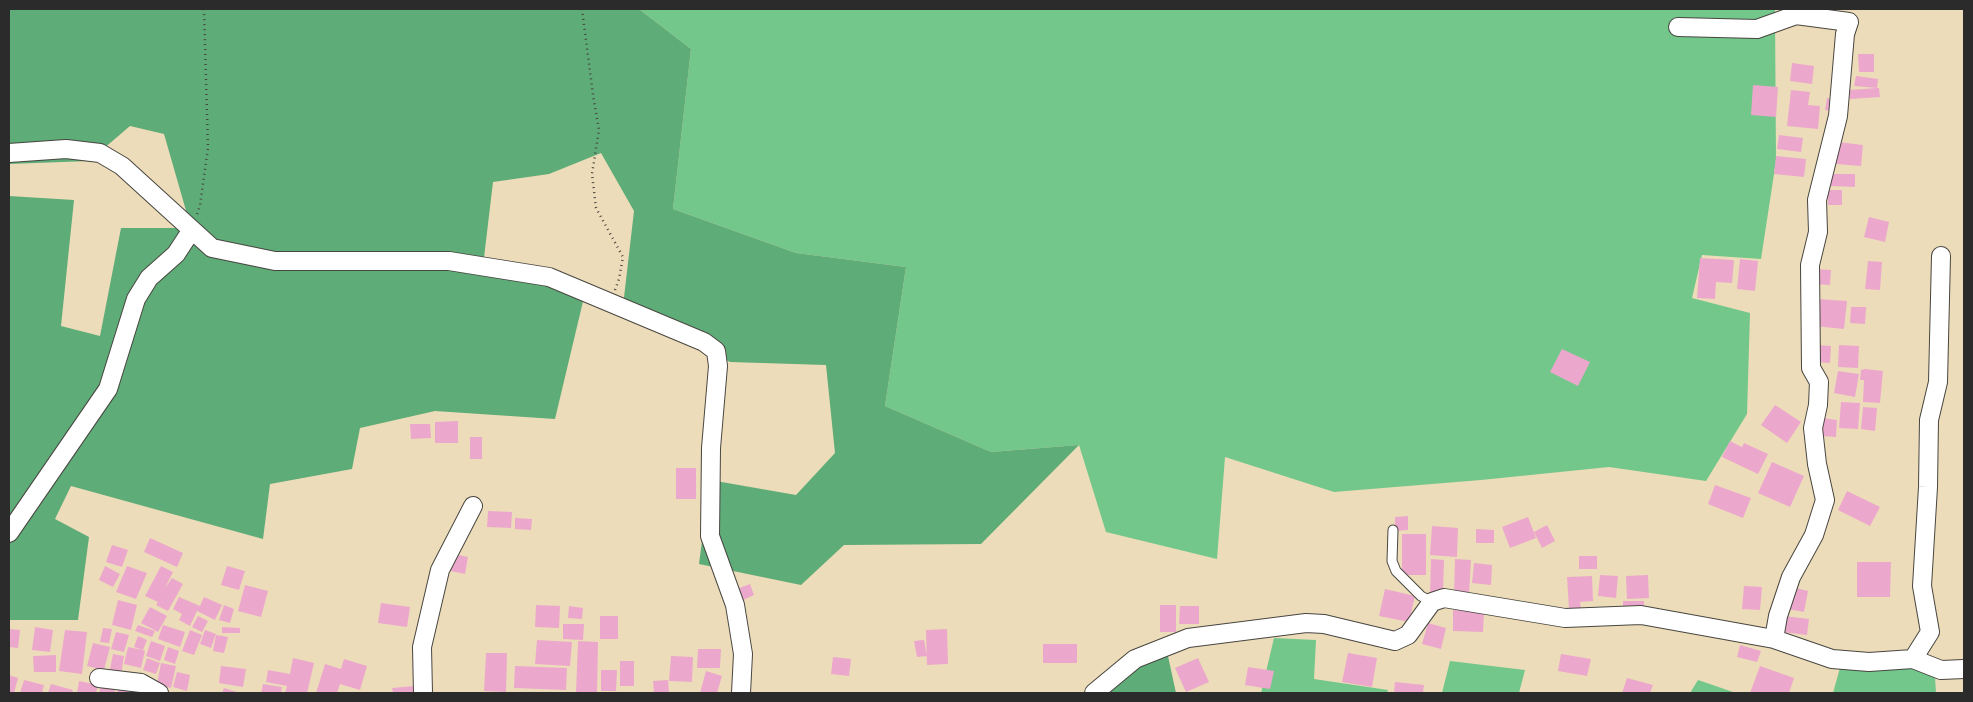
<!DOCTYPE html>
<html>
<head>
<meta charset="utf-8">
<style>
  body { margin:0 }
  #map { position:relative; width:1973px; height:702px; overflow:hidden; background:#eddcb9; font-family:Delius,sans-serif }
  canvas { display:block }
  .frame { position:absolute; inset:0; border:10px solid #2b2b2b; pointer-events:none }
</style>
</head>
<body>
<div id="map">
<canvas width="1973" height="702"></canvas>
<div class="frame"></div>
</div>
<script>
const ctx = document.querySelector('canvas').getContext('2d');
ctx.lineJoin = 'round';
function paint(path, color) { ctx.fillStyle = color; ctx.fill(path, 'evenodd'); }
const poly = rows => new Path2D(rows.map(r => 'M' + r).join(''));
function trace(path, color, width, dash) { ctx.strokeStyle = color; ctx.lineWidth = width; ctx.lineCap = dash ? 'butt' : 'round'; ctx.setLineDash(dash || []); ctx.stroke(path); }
const green = poly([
  [639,9,1775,9,1776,161,1761,259,1702,255,1692,298,1750,313,1747,414,1706,481,1609,467,1481,480,1334,492,1225,457,1217,559,1106,532,1079,445,991,452,885,406,906,267,796,253,673,209,691,49],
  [1274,638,1316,640,1314,679,1388,690,1387,693,1261,693],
  [1902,656,1935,677,1936,693,1833,693,1841,664],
  [1450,661,1525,670,1519,693,1442,693],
  [1698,680,1736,693,1690,693]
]);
const forest = poly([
  [9,9,639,9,691,49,673,209,796,253,906,267,885,406,991,452,1079,445,981,544,844,545,801,585,699,564,710,480,796,495,835,453,826,365,730,362,623,306,634,211,601,153,549,174,493,182,483,266,585,293,555,419,435,411,360,428,352,469,270,484,263,539,71,486,55,519,89,537,78,620,9,620,9,196,74,200,61,326,100,336,121,228,191,228,164,134,130,126,89,161,9,164],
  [1166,647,1176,693,1093,693]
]);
const building = poly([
  [1858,54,1874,54,1874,72,1859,72],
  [1792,63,1814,66,1812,84,1790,81],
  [1856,76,1878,79,1877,88,1879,88,1880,97,1850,99,1850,90,1877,88,1854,86],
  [1753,85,1778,87,1776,117,1751,115],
  [1791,90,1810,92,1808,105,1820,106,1818,129,1787,126],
  [1827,98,1836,100,1833,111,1825,110],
  [1779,135,1803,138,1801,152,1777,149],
  [1838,142,1863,145,1861,166,1836,164],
  [1776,156,1806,159,1804,177,1774,174],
  [1830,174,1855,174,1855,187,1830,186],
  [1828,190,1842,190,1842,205,1828,205],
  [1869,217,1889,222,1885,242,1864,237],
  [1700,258,1734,260,1732,283,1716,282,1715,299,1697,298],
  [1740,259,1758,261,1755,291,1737,289],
  [1868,261,1882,262,1880,290,1865,289],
  [1814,269,1831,270,1830,285,1814,284],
  [1817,299,1847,301,1844,329,1814,326],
  [1851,307,1866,307,1865,324,1850,323],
  [1817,345,1831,346,1830,363,1817,362],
  [1839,345,1859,346,1858,368,1838,367],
  [1562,349,1590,362,1578,386,1550,372],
  [1865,369,1883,371,1880,403,1863,402,1864,380,1860,380,1861,370],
  [1838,371,1859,374,1855,397,1834,393],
  [1841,402,1860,403,1858,429,1839,428],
  [1775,405,1801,422,1787,443,1761,425],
  [1863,407,1877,408,1875,431,1861,429],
  [1822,418,1837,420,1836,437,1821,436],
  [458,421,458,443,435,443,435,422],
  [410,424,430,424,431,438,411,439],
  [470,437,482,437,482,459,470,459],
  [1730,441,1742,447,1744,443,1768,454,1758,474,1722,457],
  [1772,462,1804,476,1790,507,1758,493],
  [676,468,696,468,696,499,676,499],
  [1715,485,1751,498,1743,518,1708,504],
  [1847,491,1880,507,1870,526,1838,510],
  [488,511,512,512,511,528,487,527],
  [1408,516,1408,530,1395,531,1395,517],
  [1528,517,1536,538,1510,548,1502,527],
  [515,518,532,519,531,530,515,529],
  [1547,525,1555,541,1542,548,1534,532],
  [1432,526,1458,528,1457,557,1430,555],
  [1476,529,1494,530,1494,543,1476,543],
  [1402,534,1426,534,1426,575,1402,575],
  [150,538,183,553,177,567,144,552],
  [112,545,128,550,122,567,106,562],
  [449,553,468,557,465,574,446,570],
  [1579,556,1597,556,1597,569,1579,569],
  [1431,559,1444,560,1443,593,1430,593],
  [1455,559,1471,560,1469,594,1454,593],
  [1857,562,1891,562,1890,597,1857,597],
  [1474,563,1492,565,1491,585,1472,583],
  [105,566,120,574,113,587,99,580],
  [127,566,147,573,136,599,116,592],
  [161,566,173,572,165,588,172,578,183,584,168,611,156,605,158,602,145,596],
  [227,566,245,571,239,590,221,585],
  [1600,575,1618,576,1616,598,1598,596],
  [1648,575,1649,598,1627,599,1626,576],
  [1592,576,1593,601,1580,602,1581,608,1569,609,1567,577],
  [750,584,754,595,741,601,737,589],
  [245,585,268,591,261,617,238,611],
  [1744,586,1762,587,1760,610,1742,609],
  [1792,587,1808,591,1804,612,1787,609],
  [1385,589,1415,596,1409,622,1379,616],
  [179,597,200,606,204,597,222,605,215,620,197,611,190,626,179,620,182,614,173,609],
  [118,600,137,605,131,630,112,625],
  [1623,601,1644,601,1644,610,1623,609],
  [381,603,410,607,407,627,378,623],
  [224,605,234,609,230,623,219,620],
  [536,605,560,606,559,628,535,627],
  [1160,605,1176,605,1176,632,1160,632],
  [569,606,583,608,582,619,568,618],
  [1180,606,1199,606,1199,624,1179,624],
  [150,607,167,616,158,632,141,623],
  [1453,610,1484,611,1483,632,1453,631],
  [198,616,208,621,202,632,192,627],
  [600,616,618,616,618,639,600,639],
  [1784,616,1809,619,1807,635,1782,632],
  [1428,623,1446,628,1441,649,1422,644],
  [563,624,584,624,583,640,563,639],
  [138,625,155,631,152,637,135,631],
  [163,625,185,632,180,647,158,639],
  [35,627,53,630,50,652,32,650],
  [222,627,240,628,240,633,222,633],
  [103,628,112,629,109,643,100,642],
  [9,629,20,630,18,648,9,647],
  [947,629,948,664,927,665,926,630],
  [65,630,87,632,82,674,59,671],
  [190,630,202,635,194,655,182,651],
  [205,630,216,634,211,648,200,644],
  [116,632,129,635,124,652,111,649],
  [216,635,228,637,224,653,213,651],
  [138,636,147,640,143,650,145,651,141,668,124,664,128,647,143,650,134,647],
  [537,640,572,642,570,666,535,664],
  [924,640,927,656,917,657,914,641],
  [151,641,165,646,160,661,146,656],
  [578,641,598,642,597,693,576,693],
  [93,643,110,647,104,670,87,666],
  [1043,644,1077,644,1077,663,1043,663],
  [1740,645,1761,651,1757,662,1737,657],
  [168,647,179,651,175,664,164,660],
  [698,649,721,649,720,668,697,668],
  [486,653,507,653,506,692,484,691],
  [1348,653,1377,658,1372,687,1342,682],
  [113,654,124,656,121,675,109,674],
  [1561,654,1591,659,1587,676,1558,671],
  [56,655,56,672,34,672,33,656],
  [671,656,693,657,692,682,669,681],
  [833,657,851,659,849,676,831,674],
  [147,658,160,663,156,674,143,670],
  [293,658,314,663,307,693,285,693,287,686,266,682,268,670,290,674],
  [1198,658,1209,682,1186,692,1175,668],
  [344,659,367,666,360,690,340,684,337,693,316,693,325,664,341,669],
  [620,661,634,661,634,686,620,686],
  [161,663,176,666,171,688,157,684],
  [221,666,246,669,243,687,219,683],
  [515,666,567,668,566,690,514,688],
  [1760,666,1794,678,1789,693,1750,693],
  [1248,667,1274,671,1270,689,1245,685],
  [601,670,617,670,616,691,601,691],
  [706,671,722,676,717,693,700,693],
  [177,672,190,675,187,691,173,687],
  [9,675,18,678,14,693,9,693],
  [1627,678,1653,685,1650,693,1622,693],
  [24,680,44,685,42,693,20,693],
  [668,680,669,693,654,693,653,681],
  [79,681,98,685,96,693,77,693],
  [102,682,116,687,114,693,99,693],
  [1395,682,1424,685,1423,693,1394,693],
  [121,683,131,686,129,693,117,693],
  [51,684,73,690,72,693,48,693],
  [263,684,282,687,281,693,261,693],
  [414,686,414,693,393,693,392,688],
  [224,688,240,693,222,693]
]);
const path = poly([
  [582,9,593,95,599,130,592,174,596,208,623,257,619,279,615,290],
  [197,214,200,205,208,148,204,9]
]);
const service = poly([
  [1393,530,1392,561,1396,571,1421,596,1432,602]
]);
const minor = poly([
  [1678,27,1757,29,1796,15,1849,22,1845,34,1838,116,1817,200,1818,232,1810,265,1811,368,1819,382,1818,405,1813,428,1817,464,1825,500,1814,535,1791,577,1778,616,1774,639],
  [9,153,66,149,100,153,122,166,212,248,275,261,449,261,549,277,704,342,716,351,718,366,711,448,710,536,735,605,743,654,741,693],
  [9,533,108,389,136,299,149,278,176,254,191,231],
  [1913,659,1930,632,1922,586,1928,487,1929,420,1938,382,1941,256],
  [99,678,141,683,159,693],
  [423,693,422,647,440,570,473,506],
  [1094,693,1135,659,1188,638,1306,623,1324,624,1395,641,1408,635,1432,602,1444,598,1565,618,1641,615,1774,639,1832,659,1869,662,1913,659,1941,670,1964,669]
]);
paint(green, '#73c78b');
paint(forest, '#5eac77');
paint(building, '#eca8cc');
trace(service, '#484640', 11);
trace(minor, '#484640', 20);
trace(path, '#484640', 2.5, [1, 4]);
trace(service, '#fff', 9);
trace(minor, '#fff', 18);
</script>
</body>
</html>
